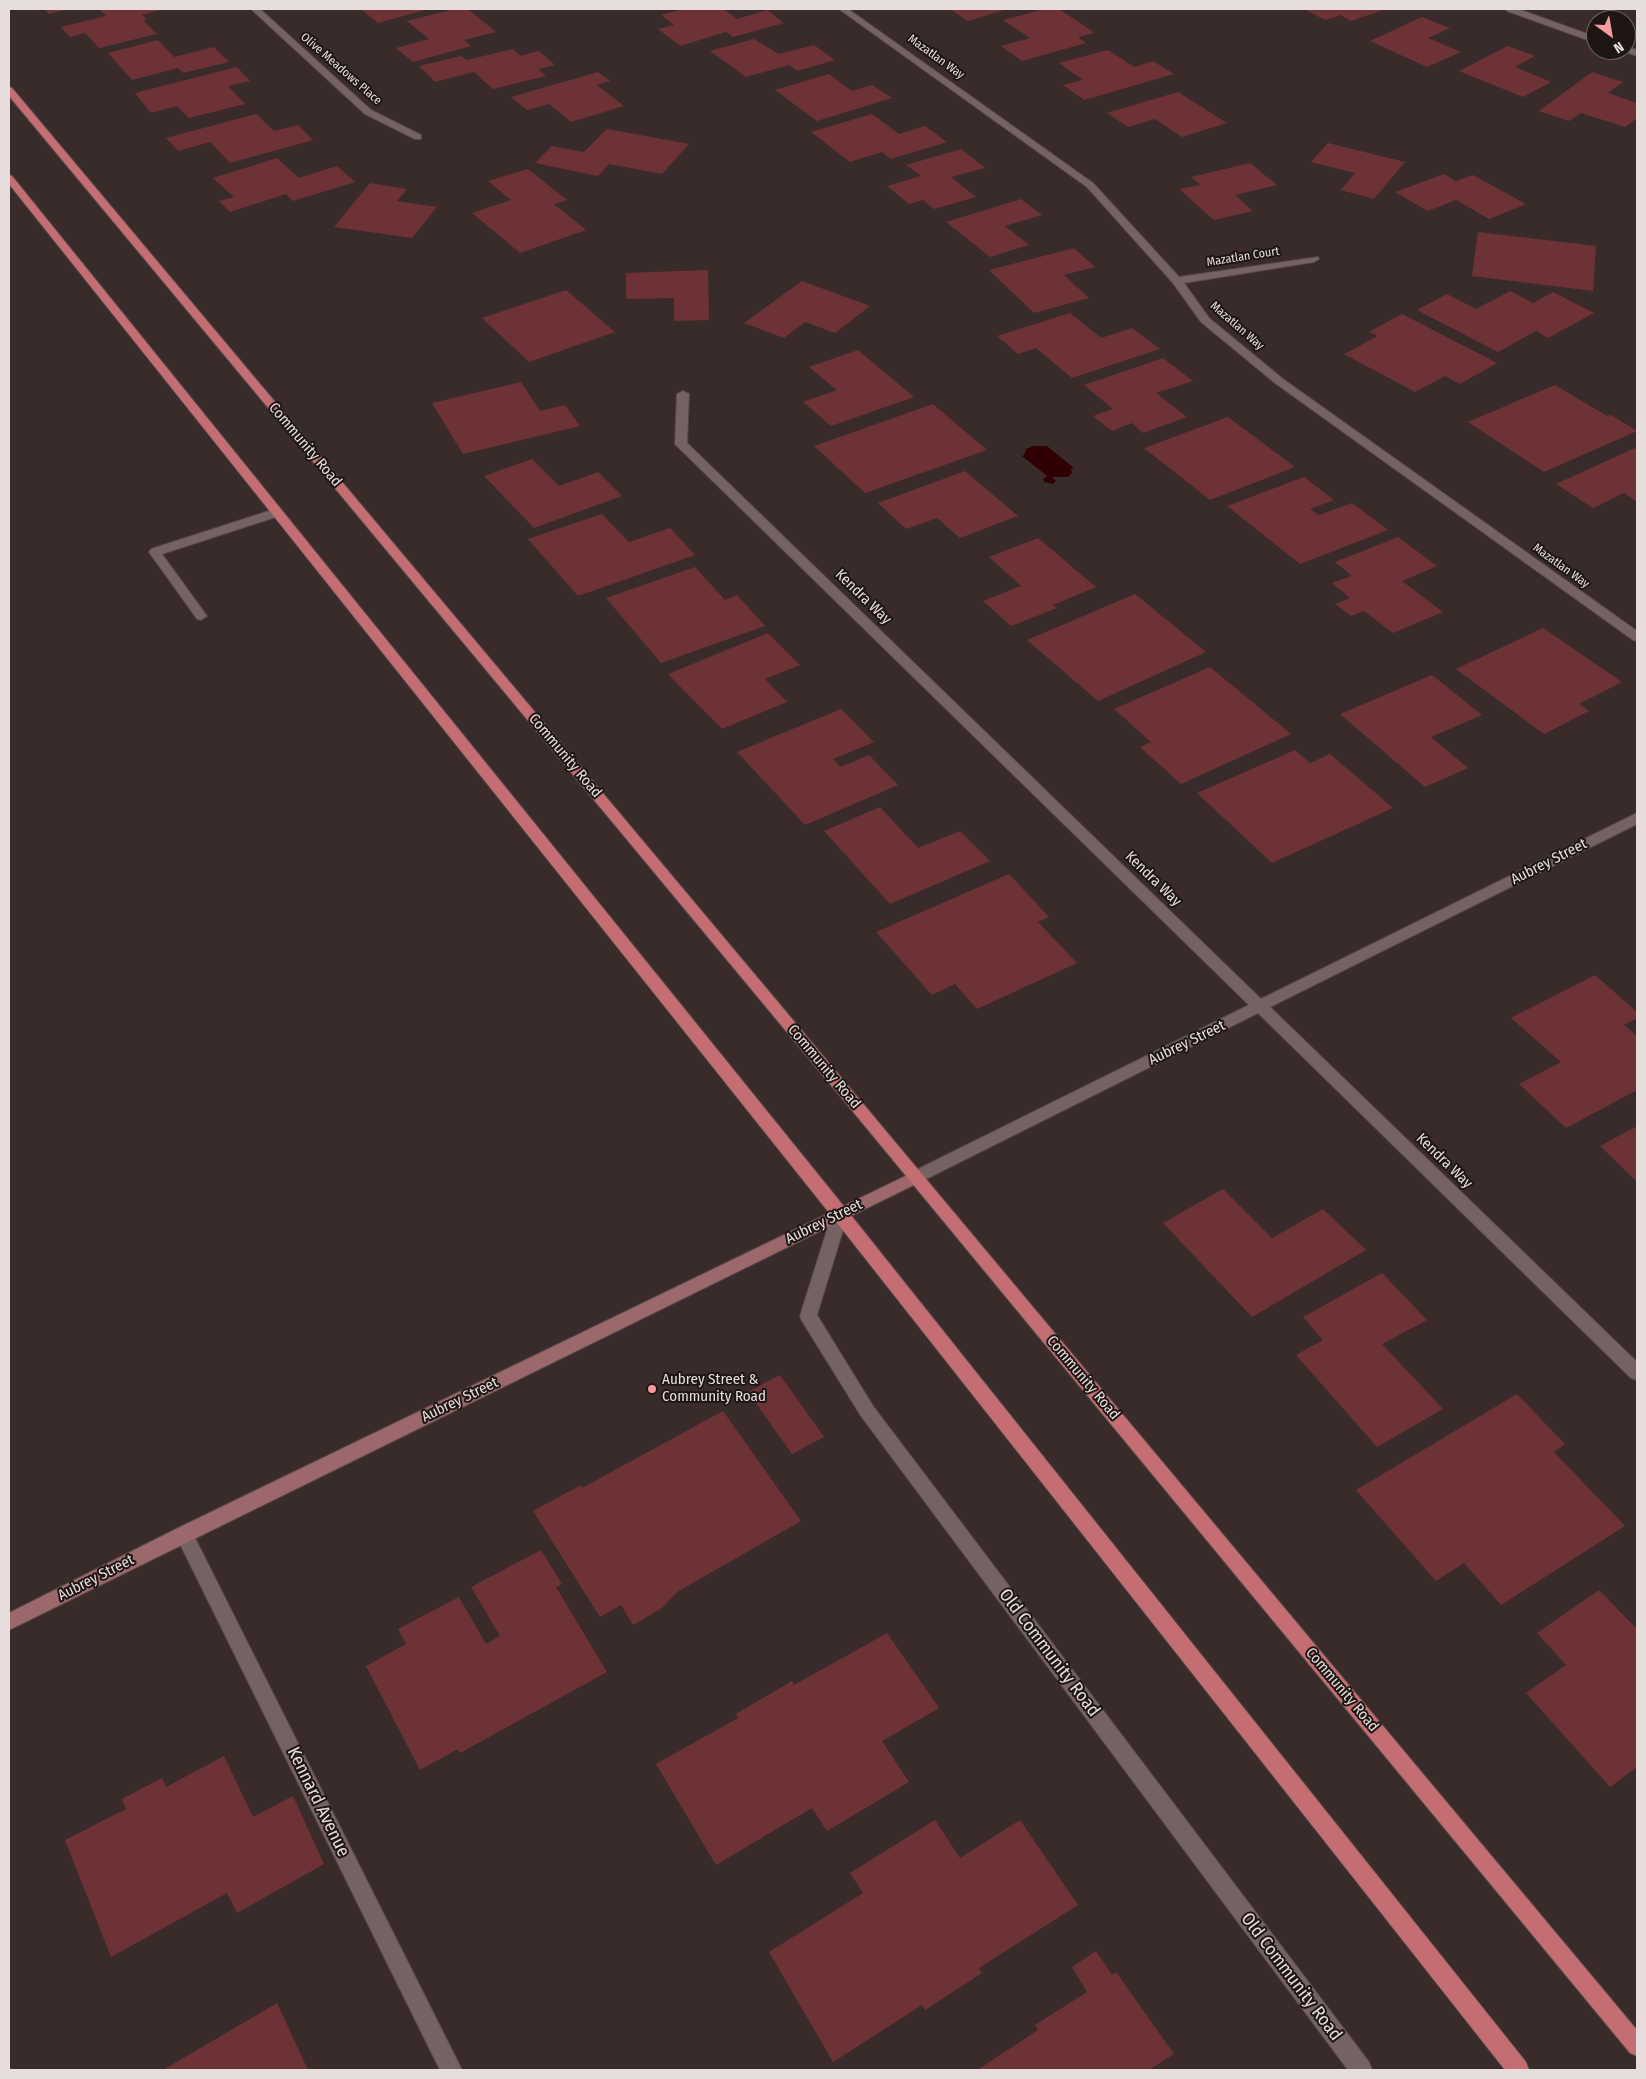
<!DOCTYPE html>
<html>
<head>
<meta charset="utf-8">
<style>
  body { margin:0 }
  #map { position:relative; width:1646px; height:2079px; overflow:hidden; background:#3a2b2b; font-family:"Fira Sans Condensed",sans-serif }
  canvas { display:block }
  .frame { position:absolute; inset:0; border:10px solid #e8dddd; pointer-events:none }
  .north { position:absolute; left:1586px; top:10px; width:50px; height:50px; box-sizing:border-box; background:#1d1615; border:1px solid #6e6665; border-radius:50%; rotate:148deg; font-size:14px; font-weight:700; line-height:20px; text-align:center; color:#e8dddd }
  .north::after { content:''; display:block; margin:auto; width:18px; height:22px; background:#f59b9d; clip-path:polygon(50% 0,100% 100%,50% 72%,0 100%) }
</style>
</head>
<body>
<div id="map">
<canvas width="1646" height="2079"></canvas>
<div class="frame"></div>
<div class="north">N</div>
</div>
<script>
const ctx = document.querySelector('canvas').getContext('2d');
ctx.lineJoin = 'round';
function paint(path, color) { ctx.fillStyle = color; ctx.fill(path, 'evenodd'); }
const poly = rows => new Path2D(rows.map(r => 'M' + r).join(''));
function trace(path, color, width, dash) { ctx.strokeStyle = color; ctx.lineWidth = width; ctx.lineCap = dash ? 'butt' : 'round'; ctx.setLineDash(dash || []); ctx.stroke(path); }
function drawText(font, color, halo, rows, align = 'center') {
  ctx.font = font + ' "Fira Sans Condensed",sans-serif'; ctx.lineWidth = 4; ctx.setLineDash([]); ctx.textBaseline = 'middle'; ctx.strokeStyle = halo; ctx.fillStyle = color; for (const [text, x, y, turn = 0] of rows) {
    ctx.save(); ctx.translate(x, y); ctx.rotate((+turn || 0) * Math.PI / 180); ctx.textAlign = isNaN(turn) ? turn : align; if (halo) ctx.strokeText(text, 0, 0); ctx.fillText(text, 0, 0); ctx.restore();
  }
}
const water = poly([
  [1033,446,1047,446,1074,468,1071,469,1072,473,1068,477,1052,477,1056,481,1053,484,1044,482,1043,479,1047,476,1022,456,1024,455,1026,449]
]);
const building = poly([
  [44,9,70,9,49,14],
  [103,9,164,9,142,15,147,19,143,20,157,34,99,48,85,33,70,37,61,27,106,16,100,10],
  [361,9,429,9,378,23],
  [454,9,468,9,496,32,464,40,471,46,413,62,396,48,429,39,407,21],
  [684,9,724,9,737,19,767,10,784,23,733,37,726,32,680,46,658,29,674,25,661,15],
  [950,9,1007,9,968,21],
  [1045,9,1059,9,1095,33,1078,37,1086,43,1022,61,1001,46,1030,38,1003,20],
  [1304,9,1386,9,1351,21,1340,15,1325,20],
  [1422,17,1450,28,1428,38,1461,52,1427,67,1370,41],
  [754,39,779,54,814,45,835,60,797,71,789,65,746,77,710,51],
  [158,40,174,57,214,47,229,62,183,73,178,68,132,80,108,53],
  [1508,46,1535,56,1515,67,1551,82,1523,97,1459,71],
  [513,49,520,56,539,51,555,65,538,69,546,76,493,89,474,72,435,82,419,66,461,56,467,60],
  [1108,50,1134,67,1153,61,1174,74,1084,100,1063,85,1083,80,1059,63],
  [237,67,250,81,228,86,245,104,189,118,177,106,151,113,135,93],
  [598,72,610,81,597,85,624,106,571,122,549,104,527,110,511,97],
  [1592,72,1623,82,1608,93,1637,103,1637,118,1625,127,1581,113,1569,121,1539,111],
  [829,74,852,91,872,85,892,98,817,121,775,90],
  [1178,92,1227,123,1182,137,1155,119,1128,127,1107,113],
  [256,114,274,131,298,125,313,140,230,163,210,142,178,151,166,138],
  [872,114,899,134,925,126,947,142,891,159,882,152,850,162,811,132],
  [607,129,689,144,662,174,609,164,598,176,535,163,552,146,584,152],
  [1328,143,1405,162,1374,199,1341,190,1355,173,1311,162],
  [961,149,985,168,951,177,976,197,934,209,923,200,909,204,887,186,921,176,906,165],
  [277,158,299,178,337,166,355,182,293,201,286,194,230,212,219,201,234,197,213,178],
  [1250,163,1277,185,1235,195,1253,211,1214,220,1179,189,1200,185,1191,177],
  [528,169,567,200,554,204,586,230,520,253,472,213,511,200,488,181],
  [1444,174,1456,181,1473,175,1526,204,1489,219,1456,200,1428,211,1395,192],
  [370,183,407,189,397,201,437,207,412,238,334,227],
  [1021,199,1042,215,1005,226,1029,245,990,257,946,222],
  [1478,232,1596,246,1593,291,1472,276],
  [1074,248,1095,267,1064,275,1089,298,1034,313,989,270],
  [708,270,709,320,674,321,674,298,626,299,626,273],
  [802,281,870,306,835,333,805,322,784,338,744,323],
  [566,290,615,332,529,362,482,318],
  [1510,291,1533,303,1553,292,1594,313,1548,338,1536,331,1498,352,1417,310,1447,294,1476,309],
  [1070,313,1101,338,1132,328,1160,349,1072,378,1036,348,1018,354,997,336],
  [1402,314,1497,363,1460,384,1445,376,1415,392,1344,354,1378,336,1369,332],
  [858,350,914,397,831,426,803,402,837,390,809,367],
  [1163,358,1193,381,1156,393,1187,417,1143,433,1132,423,1112,431,1093,416,1113,409,1084,385],
  [521,382,540,411,565,405,580,426,463,454,432,403],
  [1555,385,1607,416,1611,415,1637,431,1544,472,1468,422],
  [933,404,987,450,865,493,814,446],
  [1228,417,1295,467,1210,500,1144,448],
  [1635,448,1637,450,1637,502,1624,493,1593,508,1556,484],
  [532,459,559,486,598,472,622,496,534,528,484,476],
  [965,471,1018,516,960,538,937,518,906,529,878,503],
  [1304,477,1334,500,1310,509,1319,515,1352,503,1388,530,1300,564,1227,506],
  [602,514,629,542,670,528,695,555,578,596,528,539],
  [1398,537,1437,566,1402,581,1443,612,1393,633,1364,611,1351,616,1335,604,1350,598,1332,583,1352,576,1335,562],
  [1038,538,1096,587,1053,605,1057,608,1011,626,983,601,1021,586,989,557],
  [695,567,725,600,737,595,765,626,661,663,606,598],
  [1135,594,1206,652,1098,701,1027,640],
  [1543,628,1622,682,1579,704,1589,711,1544,734,1456,669],
  [768,633,800,665,765,679,787,702,722,729,668,674],
  [1210,667,1291,734,1181,784,1140,747,1151,742,1114,709],
  [1432,675,1482,715,1431,737,1468,768,1425,787,1340,714],
  [841,709,874,742,833,759,841,767,869,755,898,785,805,825,737,752],
  [1295,750,1310,763,1330,754,1393,808,1272,863,1197,793],
  [880,807,918,848,960,831,990,861,890,904,824,831],
  [1009,874,1049,917,1038,922,1077,963,977,1009,955,984,932,995,876,932],
  [1595,975,1637,1012,1637,1018,1624,1025,1637,1036,1637,1090,1566,1128,1519,1084,1561,1062,1511,1018],
  [1637,1126,1637,1182,1600,1146],
  [1223,1189,1272,1238,1323,1209,1366,1250,1252,1317,1163,1223],
  [1382,1273,1427,1320,1382,1344,1443,1409,1377,1447,1296,1355,1323,1340,1303,1317],
  [780,1375,824,1437,792,1454,748,1392],
  [1517,1394,1565,1444,1554,1452,1625,1526,1501,1605,1464,1563,1436,1581,1356,1490],
  [723,1411,801,1521,677,1592,662,1608,633,1625,621,1605,600,1617,533,1511,581,1485,582,1488],
  [541,1550,562,1584,556,1587,607,1672,460,1753,458,1749,420,1770,366,1666,406,1644,398,1629,459,1597,486,1644,500,1636,471,1587],
  [1599,1590,1637,1629,1637,1767,1610,1787,1526,1693,1566,1665,1537,1633],
  [887,1633,939,1708,882,1741,909,1782,827,1831,812,1808,716,1865,656,1764,738,1718,736,1714,792,1681,794,1685],
  [224,1756,253,1817,293,1796,324,1864,237,1913,227,1893,111,1957,65,1840,126,1809,122,1799,162,1778,166,1787],
  [935,1820,960,1858,1020,1820,1078,1905,979,1968,982,1973,925,2010,922,2005,833,2062,769,1952,863,1893,850,1873],
  [1096,1951,1112,1975,1116,1972,1174,2054,1149,2070,977,2070,1038,2030,1035,2025,1087,1992,1072,1967],
  [277,2003,308,2070,163,2070]
]);
const lane = poly([
  [275,509,281,513,279,516,162,554,207,616,201,620,197,619,149,552,151,549,275,509]
]);
const street = poly([
  [251,9,260,9,371,110,421,135,421,139,415,139,365,114,251,9],
  [839,9,848,9,1093,183,1179,277,1318,257,1319,259,1314,262,1184,283,1209,318,1283,379,1637,631,1637,641,1633,640,1275,383,1201,322,1173,283,1087,187,839,9],
  [1506,9,1518,9,1596,37,1596,43,1507,11,1506,9],
  [1626,46,1637,50,1637,56,1623,51,1626,50,1626,46],
  [683,391,689,394,687,443,1261,999,1637,813,1637,824,1270,1007,1637,1362,1637,1380,1631,1378,1258,1013,922,1181,916,1183,910,1181,908,1177,910,1173,1249,1005,677,446,675,444,677,394,683,391],
  [840,1208,846,1209,848,1214,817,1315,873,1406,1369,2062,1372,2070,1348,2070,861,1416,802,1321,800,1316,832,1214,834,1209,840,1208],
  [184,1526,190,1528,462,2070,440,2070,178,1540,175,1534,178,1528,184,1526]
]);
const secondary = poly([
  [916,1171,922,1173,924,1177,922,1181,9,1630,9,1613,178,1528,916,1171]
]);
const primary = poly([
  [9,87,12,88,860,1100,1637,2030,1637,2056,1630,2053,850,1108,9,96,9,87],
  [9,175,12,176,846,1209,1526,2062,1529,2070,1505,2070,834,1219,9,184,9,175]
]);
const markers = [
  [652,1389,5,"#f59b9d"]
];
const farStreetnames = [
  ["Mazatlan Way",936,57,36],
  ["Olive Meadows Place",341,69,41],
  ["Mazatlan Court",1243,257,-9],
  ["Mazatlan Way",1237,326,41],
  ["Mazatlan Way",1561,566,36]
];
const streetNames = [
  ["Community Road",305,445,50],
  ["Kendra Way",863,597,44],
  ["Community Road",565,756,50],
  ["Aubrey Street",1549,862,-27],
  ["Kendra Way",1153,879,44],
  ["Aubrey Street",1187,1043,-26],
  ["Community Road",824,1067,50],
  ["Kendra Way",1444,1161,44],
  ["Aubrey Street",824,1222,-26],
  ["Community Road",1083,1378,50],
  ["Aubrey Street",460,1400,-26],
  ["Aubrey Street",96,1578,-27],
  ["Community Road",1342,1690,50]
];
const poiNames = [
  ["Aubrey Street &",662,1380],
  ["Community Road",662,1397]
];
const nearStreetnames = [
  ["Old Community Road",1049,1653,53],
  ["Kennard Avenue",318,1802,64],
  ["Old Community Road",1291,1977,53]
];
paint(water, '#300005');
paint(building, '#6d3235');
trace(lane, '#554848', 2);
trace(street, '#554848', 2);
trace(secondary, '#554848', 2);
trace(primary, '#554848', 2);
paint(lane, '#756363');
paint(street, '#756363');
paint(secondary, '#9c686b');
paint(primary, '#c46e73');
for (const [x, y, r, color] of markers) { const dot = new Path2D(); dot.arc(x, y, r, 0, 2 * Math.PI); ctx.fillStyle = color; ctx.fill(dot); trace(dot, '#1d1615', 2); }
drawText('12px', '#e8dddd', '#1d1615', farStreetnames);
drawText('15px', '#e8dddd', '#1d1615', streetNames);
drawText('15px', '#e8dddd', '#1d1615', poiNames, 'left');
drawText('18px', '#e8dddd', '#1d1615', nearStreetnames);
</script>
</body>
</html>
